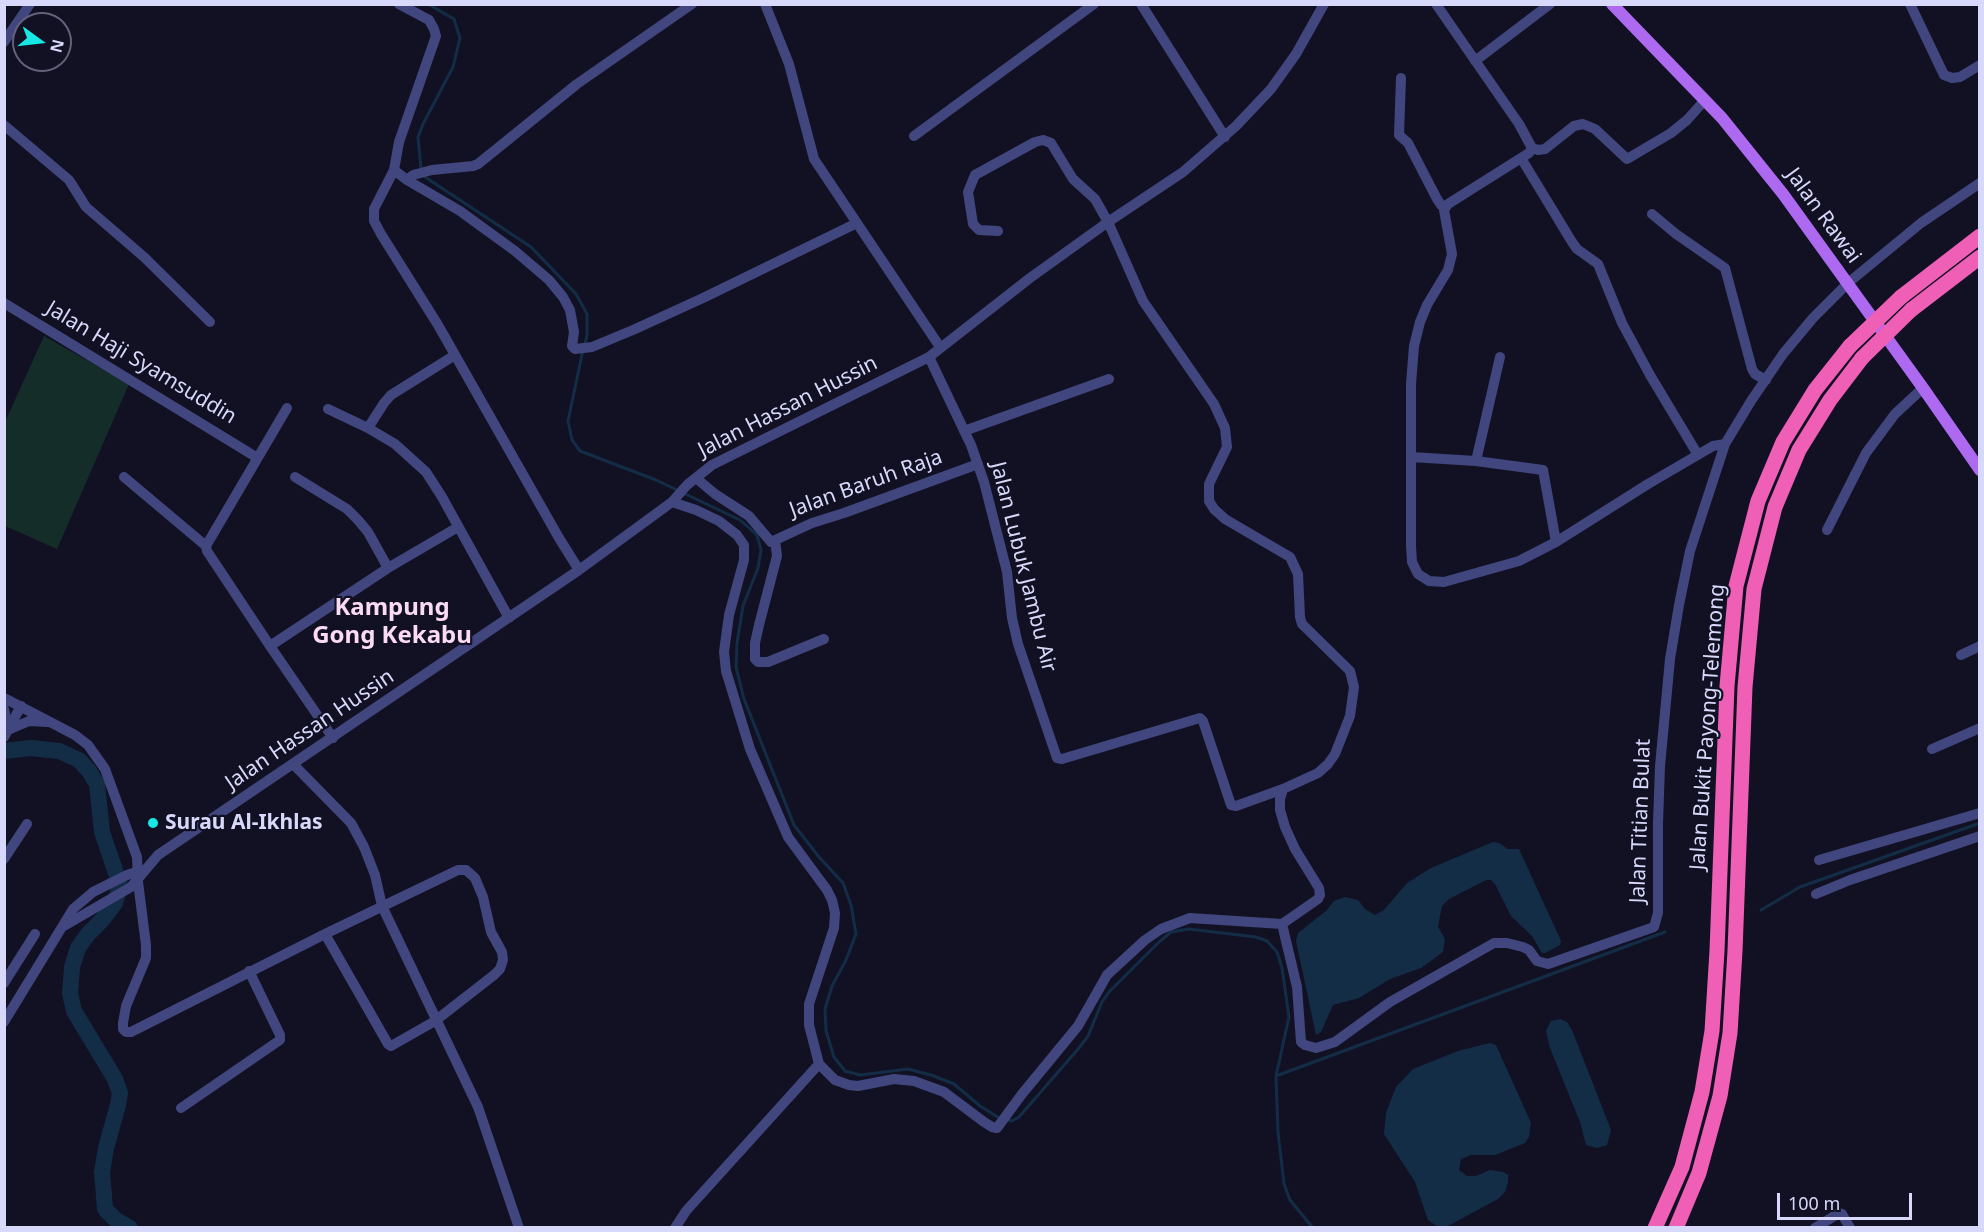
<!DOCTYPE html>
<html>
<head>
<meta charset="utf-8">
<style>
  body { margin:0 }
  #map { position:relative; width:1984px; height:1232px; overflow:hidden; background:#121124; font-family:"Noto Sans",sans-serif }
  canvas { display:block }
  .frame { position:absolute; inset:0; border:6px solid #d8d8fb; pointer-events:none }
  .north { position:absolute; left:12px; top:12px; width:60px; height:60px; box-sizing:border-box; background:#121124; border:2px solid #61617a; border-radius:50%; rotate:105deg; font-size:16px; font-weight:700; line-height:24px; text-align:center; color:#d8d8fb }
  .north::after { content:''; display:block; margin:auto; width:21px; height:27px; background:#17e8e3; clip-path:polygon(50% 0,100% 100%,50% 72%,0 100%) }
  .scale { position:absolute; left:1777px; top:1193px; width:135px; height:27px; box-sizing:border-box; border:3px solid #d8d8fb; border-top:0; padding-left:8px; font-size:18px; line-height:21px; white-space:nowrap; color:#d8d8fb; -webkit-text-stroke:4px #121124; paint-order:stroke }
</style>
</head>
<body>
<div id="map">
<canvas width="1984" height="1232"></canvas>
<div class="frame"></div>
<div class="north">N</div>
<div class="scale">100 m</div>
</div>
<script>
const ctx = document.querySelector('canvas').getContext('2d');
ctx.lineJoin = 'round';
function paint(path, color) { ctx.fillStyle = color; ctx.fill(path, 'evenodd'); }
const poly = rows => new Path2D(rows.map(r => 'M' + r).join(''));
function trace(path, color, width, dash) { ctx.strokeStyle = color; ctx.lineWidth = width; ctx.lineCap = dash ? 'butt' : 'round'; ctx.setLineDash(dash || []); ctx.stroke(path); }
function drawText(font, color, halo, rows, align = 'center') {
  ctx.font = font + ' "Noto Sans",sans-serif'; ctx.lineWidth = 4.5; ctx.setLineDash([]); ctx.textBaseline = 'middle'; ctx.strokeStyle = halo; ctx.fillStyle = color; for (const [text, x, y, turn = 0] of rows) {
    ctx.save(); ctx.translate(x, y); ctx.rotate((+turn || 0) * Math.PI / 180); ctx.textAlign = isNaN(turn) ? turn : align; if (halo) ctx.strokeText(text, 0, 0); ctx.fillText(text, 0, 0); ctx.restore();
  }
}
const green = poly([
  [44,336,129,384,57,549,5,526,5,422]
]);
const water = poly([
  [1493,842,1499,843,1508,849,1519,849,1561,941,1560,945,1545,953,1542,953,1532,936,1511,916,1495,884,1491,880,1486,880,1449,899,1442,906,1438,927,1445,939,1443,952,1421,968,1390,979,1359,998,1333,1005,1321,1032,1316,1035,1296,941,1298,933,1326,911,1334,901,1345,897,1358,900,1365,909,1375,915,1384,910,1407,883,1431,868],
  [1560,1019,1567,1022,1572,1030,1611,1130,1607,1145,1597,1148,1586,1145,1580,1122,1550,1048,1546,1031,1551,1021],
  [1490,1043,1496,1045,1531,1123,1529,1137,1525,1143,1495,1155,1471,1155,1461,1159,1459,1170,1467,1176,1476,1176,1490,1170,1503,1172,1508,1175,1508,1182,1505,1192,1498,1199,1446,1227,1435,1225,1428,1220,1415,1182,1384,1134,1386,1113,1396,1087,1413,1069,1458,1051]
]);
const stream = poly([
  [421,169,418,137,423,124,453,67,460,38,454,19,428,4],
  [422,175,531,247,576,294,587,314,587,335,585,344],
  [583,350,568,421,572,440,580,451,656,480,740,520,757,535,761,550,758,568,743,606,737,643,736,667,744,699,794,825,819,857,843,883,851,905,856,934,846,960,832,986,825,1009,826,1031,834,1057,845,1071,860,1075,908,1069,931,1075,954,1084,980,1106,1001,1119],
  [1761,910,1800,887,1980,823],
  [1276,1076,1665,932],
  [1007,1120,1012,1121,1019,1117,1079,1048,1088,1036,1102,1002,1109,992,1160,941,1171,932,1189,929,1256,937,1267,941,1277,952,1282,968,1289,1017,1276,1076,1278,1132,1284,1184,1290,1200,1313,1228]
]);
const river = poly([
  [4,751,31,748,59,751,79,760,89,771,97,784,102,832,120,885,115,903,103,919,88,934,78,948,72,967,70,993,74,1011,115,1079,120,1093,118,1105,106,1148,102,1172,104,1196,105,1209,116,1220,130,1228]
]);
const minor = poly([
  [399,4,429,20,434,29,436,36,399,142,394,170,374,209,374,221,381,234,438,325,559,538,579,570],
  [765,4,789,64,814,159,940,347],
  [1141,4,1225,137],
  [1436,4,1519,124,1532,148],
  [1910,4,1944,75,1952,78,1960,77,1980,65],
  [4,42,30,4],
  [1475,61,1550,4],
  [1401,78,1399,135,1408,143,1437,199,1441,205,1445,207],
  [4,125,69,180,86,207,144,257,210,322],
  [914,136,1094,4],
  [1532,148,1529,153,1448,204,1444,210,1452,254,1448,270,1427,305,1420,322,1414,346,1411,384,1411,546,1412,562,1418,574,1429,581,1444,582,1519,561,1556,542,1648,484,1713,446,1725,444],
  [1532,148,1538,150,1545,149,1574,126,1583,124,1595,129,1627,159,1671,133,1687,120,1705,100],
  [1521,158,1572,242,1577,249,1598,264,1622,323,1650,375,1698,455],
  [394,170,407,180,460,211,515,251,549,280,563,297,570,310,574,332,572,346,575,349,592,347,633,330,703,298,857,223],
  [407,180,413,175,432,170,473,166,478,164,577,84,692,4],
  [1652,214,1676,234,1725,268,1752,369,1755,374,1766,380],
  [4,303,256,457],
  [929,357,971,445,984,482,1007,572,1012,618,1018,644,1057,758,1062,759,1200,718,1203,721,1231,805,1236,806,1283,789],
  [328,409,368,428,395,444,426,472,442,497,509,618],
  [368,428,384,403,391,395,455,355],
  [964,431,1109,379],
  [1411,457,1476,461,1543,470,1556,542],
  [1476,461,1500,357],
  [124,477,206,546,207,551,270,646,333,738],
  [295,477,347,509,358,520,368,532,388,568],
  [696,478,715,494,749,516,771,542,812,523,844,513,978,464],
  [672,502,696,510,719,521,737,535,744,545,744,560,729,615,724,652,726,671,750,749,788,837,827,890,832,900,835,913,834,928,809,1004,809,1025,819,1064,835,1080,849,1085,858,1086,894,1079,914,1081,944,1092,984,1122,992,1127,997,1128,1022,1094,1078,1026,1107,975,1145,940,1161,929,1190,918,1282,924,1318,899,1320,895,1319,888,1295,849,1285,827,1280,810,1280,799,1283,789,1318,773,1328,764,1335,754,1350,716,1354,687,1350,671,1302,624,1300,617,1298,574,1290,557,1225,519,1214,509,1209,501,1209,484,1227,447,1225,428,1214,404,1143,301,1108,222,1095,199,1073,179,1051,143,1043,140,1035,142,975,175,968,192,973,224,979,230,998,231],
  [1827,530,1866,453,1895,414,1923,388],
  [775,540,777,556,759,625,755,643,755,659,758,662,768,662,824,639],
  [206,546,287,408],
  [270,646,388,568,458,527],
  [1961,655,1980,646],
  [4,698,75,735,88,745,105,769,137,857,138,882,146,945,146,958,126,1006,123,1023,123,1029,126,1032,131,1032,325,934,458,870,466,870,475,878,483,897,491,932,502,952,503,960,500,969,494,975,435,1021,391,1046,388,1044,325,934],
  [4,709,8,730],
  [8,730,29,721,48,722],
  [4,737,21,706],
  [1932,749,1980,728],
  [294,765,351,823,364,847,375,875,382,906,478,1107,519,1228],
  [4,859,27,824],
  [1819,860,1980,813],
  [1816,894,1850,880,1980,836],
  [1282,924,1297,987,1301,1042,1305,1045,1316,1048,1335,1042,1390,1002,1494,943,1507,943,1523,947,1529,950,1537,961,1548,964,1654,927,1658,913,1658,823,1660,766,1670,659,1679,605,1690,551,1725,444,1751,401,1783,354,1813,318,1848,283,1921,223,1980,183],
  [64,926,131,887,158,855,579,570,672,502,687,485,712,465,929,357,1030,278,1108,222,1183,172,1236,126,1271,89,1296,54,1324,4],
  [4,983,35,934],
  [4,1022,73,909,93,892,127,875,142,870],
  [181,1108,280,1040,280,1035,249,971],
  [675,1228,686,1211,819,1064],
  [1815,1228,1839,1213,1842,1214,1850,1228]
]);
const major = poly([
  [1612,4,1722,118,1783,194,1923,388,1980,470]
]);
const highway = poly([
  [1901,297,1980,236],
  [1911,310,1980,257],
  [1655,1228,1682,1167,1702,1092,1712,1031,1717,951,1727,686,1736,586,1758,501,1783,442,1815,390,1850,346],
  [1676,1228,1699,1173,1720,1096,1730,1033,1735,951,1745,687,1754,589,1775,507,1799,450,1830,400,1862,358]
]);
const highwayBridge = poly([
  [1850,346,1901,297],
  [1862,358,1911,310]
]);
const markers = [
  [153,823,6,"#17e8e3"]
];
const streetNames = [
  ["Jalan Rawai",1823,216,54],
  ["Jalan Haji Syamsuddin",141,363,31],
  ["Jalan Hassan Hussin",788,407,-27],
  ["Jalan Baruh Raja",866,484,-20],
  ["Jalan Lubuk Jambu Air",1023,567,76],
  ["Jalan Bukit Payong-Telemong",1708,727,-86],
  ["Jalan Hassan Hussin",310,730,-34],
  ["Jalan Titian Bulat",1641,821,-88]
];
const poiNames = [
  ["Surau Al-Ikhlas",165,823]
];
const quarterNames = [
  ["Kampung",392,608],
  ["Gong Kekabu",392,636]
];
paint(green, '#152d29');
paint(water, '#132d46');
trace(stream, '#132d46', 3);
trace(river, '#132d46', 16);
trace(minor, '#41467e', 10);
trace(major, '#ad6af0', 12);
trace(highway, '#ef5fb6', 15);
trace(highwayBridge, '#ef5fb6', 15);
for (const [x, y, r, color] of markers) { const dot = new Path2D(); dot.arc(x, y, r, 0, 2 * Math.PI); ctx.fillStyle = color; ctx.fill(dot); trace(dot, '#121124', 2); }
drawText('21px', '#d8d8fb', '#121124', streetNames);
drawText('bold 21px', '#d8d8fb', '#121124', poiNames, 'left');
drawText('bold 24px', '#fbdaf3', '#121124', quarterNames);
</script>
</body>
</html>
